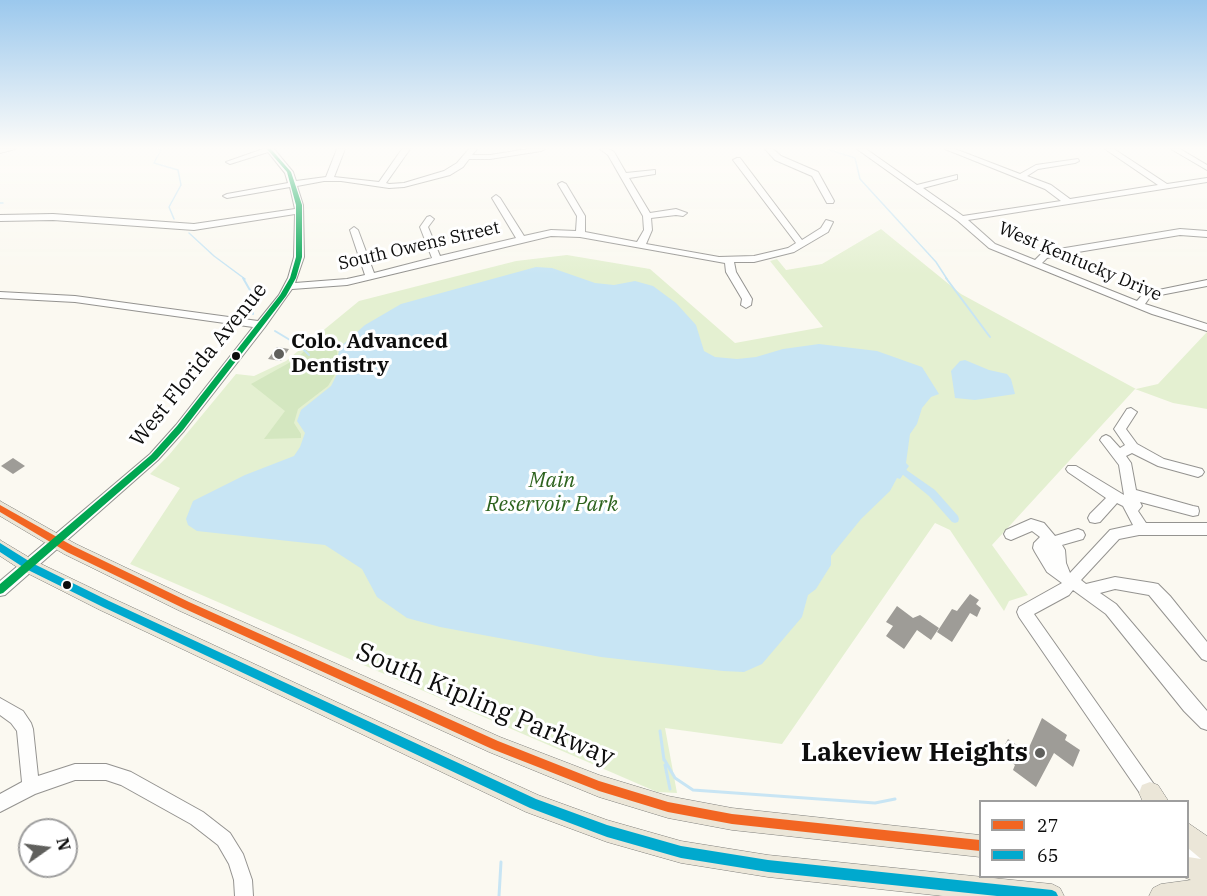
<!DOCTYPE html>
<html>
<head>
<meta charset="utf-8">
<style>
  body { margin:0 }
  #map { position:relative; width:1207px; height:896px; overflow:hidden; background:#fbf9f1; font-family:"IBM Plex Serif",serif }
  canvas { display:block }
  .legend { position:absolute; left:979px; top:800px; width:210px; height:78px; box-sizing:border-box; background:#fff; border:2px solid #9e9e9e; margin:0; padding:8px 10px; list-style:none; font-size:18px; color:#0d0d0d }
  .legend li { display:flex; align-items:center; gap:12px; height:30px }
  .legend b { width:30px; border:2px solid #9e9e9e }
  .north { position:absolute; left:18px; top:818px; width:60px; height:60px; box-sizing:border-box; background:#fff; border:2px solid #9e9e9e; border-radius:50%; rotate:76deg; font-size:16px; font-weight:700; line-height:24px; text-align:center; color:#0d0d0d }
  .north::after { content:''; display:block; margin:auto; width:21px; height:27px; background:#60605d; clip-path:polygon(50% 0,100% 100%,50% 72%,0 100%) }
</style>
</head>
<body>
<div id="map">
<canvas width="1207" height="896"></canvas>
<ul class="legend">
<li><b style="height:8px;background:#f26522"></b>27</li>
<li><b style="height:8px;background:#00a9ce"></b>65</li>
</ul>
<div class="north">N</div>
</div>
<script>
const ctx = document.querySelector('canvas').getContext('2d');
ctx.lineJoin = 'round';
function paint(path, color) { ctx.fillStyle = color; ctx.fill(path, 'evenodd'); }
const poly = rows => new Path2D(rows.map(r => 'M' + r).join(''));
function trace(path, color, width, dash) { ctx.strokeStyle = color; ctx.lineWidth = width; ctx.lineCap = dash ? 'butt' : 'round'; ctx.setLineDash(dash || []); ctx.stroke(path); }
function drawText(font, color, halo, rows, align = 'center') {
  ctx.font = font + ' "IBM Plex Serif",serif'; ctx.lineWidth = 6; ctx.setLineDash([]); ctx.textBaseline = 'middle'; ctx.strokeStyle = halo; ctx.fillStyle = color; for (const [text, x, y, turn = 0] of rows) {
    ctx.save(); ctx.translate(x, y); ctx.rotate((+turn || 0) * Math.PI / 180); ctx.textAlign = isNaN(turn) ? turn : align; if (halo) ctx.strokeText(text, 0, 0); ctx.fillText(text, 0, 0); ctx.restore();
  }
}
const green = poly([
  [881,229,961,294,1136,389,1158,384,1207,332,1207,409,1173,403,1135,389,992,545,1028,595,1009,601,1004,611,950,530,935,523,782,744,665,728,677,793,657,792,130,564,180,488,150,474,169,455,236,374,254,376,286,361,359,301,516,261,567,255,650,269,735,343,823,327,770,261,777,259,786,270,822,264]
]);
const forest = poly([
  [322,334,337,344,337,371,328,386,298,409,294,423,301,434,301,438,264,439,285,411,251,384,296,359]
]);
const water = poly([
  [536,267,552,268,595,283,614,285,635,281,653,286,676,303,696,325,704,351,715,357,737,359,756,357,783,349,819,344,877,351,922,367,939,394,931,397,922,408,917,424,910,434,906,463,909,466,900,479,897,478,890,491,861,519,831,556,831,565,816,589,808,595,802,617,762,664,744,672,723,671,601,657,440,627,407,618,377,597,362,569,325,545,197,531,188,525,186,519,193,501,245,475,294,456,300,447,305,433,297,421,301,410,331,386,339,370,338,355,340,347,365,325,401,304],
  [965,360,989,370,1007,374,1011,379,1015,394,975,400,955,398,951,371,960,361]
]);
const streamFar2 = poly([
  [158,149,161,150,154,163,178,170,181,185,169,207,174,219],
  [827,149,855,158,860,179,936,262,947,279],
  [0,203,3,203],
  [189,233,214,256,245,279]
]);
const streamFar1 = poly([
  [243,278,251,292,253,314],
  [946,278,990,337],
  [275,331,300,346,309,355],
  [318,363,339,367]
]);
const stream = poly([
  [660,731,664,760],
  [664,759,675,778,693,790,875,803,895,799],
  [665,765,670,789],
  [499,896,501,862]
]);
const canal = poly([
  [905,469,935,490,958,516,959,519,958,522,955,523,952,522,929,496,902,474,901,472,902,470,905,469]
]);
const building = poly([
  [277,347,289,349,281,361,268,359],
  [13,458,25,466,13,474,1,466],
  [970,594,979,600,976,604,981,608,977,617,970,613,952,642,937,632,952,609,957,611],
  [897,606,913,618,920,615,939,628,931,640,917,630,904,649,886,636,893,626,886,622],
  [1042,718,1067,735,1065,740,1080,750,1073,767,1054,753,1036,787,1013,770,1015,765,1000,754,1008,739,1027,752]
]);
const minor = poly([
  [0,149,15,149,0,153,0,149],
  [263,149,274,149,293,172,296,181,326,177,337,149,345,149,334,177,379,182,402,149,410,149,386,183,389,184,404,183,444,171,457,163,469,149,477,149,472,155,490,155,528,149,545,149,541,151,490,159,469,159,463,167,450,175,404,187,389,188,341,181,324,181,297,186,303,205,304,257,295,283,347,279,365,275,350,230,354,227,358,230,374,273,432,258,420,227,427,217,430,216,434,219,428,227,440,256,516,238,492,198,496,195,500,198,524,236,551,230,576,231,577,216,558,184,562,182,566,184,585,216,585,232,637,242,644,230,643,216,608,155,600,149,609,149,614,152,626,173,655,170,655,174,629,178,650,213,676,209,687,213,683,216,676,215,651,218,652,230,646,244,719,257,754,256,788,248,796,243,733,160,737,158,740,158,802,240,821,228,826,220,833,222,828,232,794,252,754,262,734,262,736,272,752,299,751,305,746,308,741,305,742,299,726,272,725,263,580,237,551,236,347,285,292,289,265,327,184,431,158,460,5,595,0,596,0,581,150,454,176,425,253,327,75,302,0,298,0,292,75,296,258,321,279,295,288,278,294,257,295,214,194,230,53,220,0,221,0,215,53,214,194,224,295,209,290,187,227,198,223,196,227,194,288,183,285,173,268,152,230,164,226,162,263,149],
  [765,149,773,149,781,156,818,172,834,201,833,203,827,203,812,176,775,160,765,149],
  [857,149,866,149,917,185,957,175,957,179,923,188,963,216,1061,201,1045,189,945,149,955,149,1020,174,1036,165,1078,159,1079,161,1075,163,1038,169,1027,176,1051,185,1070,199,1158,185,1105,149,1114,149,1167,184,1207,178,1207,182,968,220,995,244,1035,260,1041,254,1059,249,1180,229,1207,231,1207,237,1180,235,1060,255,1047,258,1042,263,1137,301,1144,293,1207,280,1207,286,1150,297,1145,304,1207,324,1207,331,1152,314,989,248,958,221,857,149],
  [1171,149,1180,149,1207,165,1207,170,1171,149],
  [1131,408,1137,412,1126,429,1137,444,1164,459,1202,469,1204,472,1202,475,1198,477,1158,466,1132,453,1126,456,1131,463,1136,490,1193,506,1198,507,1199,511,1198,515,1193,516,1140,502,1142,506,1138,511,1146,523,1207,523,1207,535,1139,535,1119,539,1081,580,1086,584,1115,577,1153,583,1158,584,1170,596,1207,642,1207,661,1202,659,1149,595,1115,589,1100,593,1116,604,1207,711,1207,730,1201,728,1184,711,1106,614,1073,590,1069,595,1034,614,1158,790,1161,796,1158,802,1146,802,1019,617,1017,612,1019,607,1062,583,1047,572,1035,552,1033,548,1034,543,1040,537,1032,531,1011,540,1006,538,1004,534,1006,530,1031,519,1044,523,1055,536,1078,529,1083,531,1085,535,1083,539,1062,545,1065,550,1066,563,1070,573,1110,530,1133,525,1123,506,1117,503,1100,522,1095,523,1090,522,1088,518,1090,514,1106,498,1068,472,1066,469,1068,466,1076,466,1124,495,1119,465,1100,440,1102,437,1106,435,1110,437,1120,448,1125,445,1114,429,1127,409,1131,408],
  [0,698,23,711,31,723,33,729,38,776,75,764,106,764,131,772,203,812,230,833,243,854,252,880,253,896,235,896,234,880,229,864,218,845,191,824,121,785,106,780,75,780,35,794,0,812,0,794,22,782,17,731,11,723,0,715,0,698],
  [1188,837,1194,840,1207,857,1207,878,1199,876,1188,861,1188,837]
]);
const major = poly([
  [0,501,76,544,192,599,500,737,599,775,668,796,732,808,980,835,980,857,732,830,668,818,599,797,489,752,180,611,64,554,0,516,0,501],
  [0,540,35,561,112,598,399,731,538,795,607,820,681,841,768,855,1052,884,1060,888,1064,896,943,896,768,877,681,863,607,842,526,812,100,610,23,571,0,556,0,540],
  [1150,782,1158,785,1169,802,1143,802,1139,793,1142,785,1150,782],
  [1188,823,1207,836,1207,896,1149,896,1153,888,1161,884,1191,880,1181,876,1188,876,1188,857,1201,859,1188,848,1188,823]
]);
const bus1 = poly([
  [0,505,73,546,189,602,498,741,599,781,668,802,732,814,980,840,980,851,732,824,668,812,599,791,492,749,183,608,67,552,0,512,0,505]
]);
const bus2 = poly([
  [0,543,32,563,109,601,396,734,536,799,607,825,681,846,768,860,1052,890,1056,892,1058,896,997,896,768,872,681,858,607,837,530,808,103,607,26,569,0,552,0,543]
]);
const bus3 = poly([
  [267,149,271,149,291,172,302,205,302,257,296,278,286,296,183,430,157,459,3,593,0,594,0,584,151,455,177,426,280,295,290,278,296,257,296,205,287,172,267,149]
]);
const markers = [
  [279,354,6,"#60605d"],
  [236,356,5,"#0d0d0d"],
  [67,585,5,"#0d0d0d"],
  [1040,753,6,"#60605d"]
];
const farStreetnames = [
  ["South Owens Street",419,246,-13],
  ["West Kentucky Drive",1080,262,23]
];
const poiNames = [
  ["Colo. Advanced",291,342],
  ["Dentistry",291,366]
];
const streetNames = [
  ["West Florida Avenue",199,365,-51]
];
const parkNames = [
  ["Main",552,481],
  ["Reservoir Park",552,505]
];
const nearStreetnames = [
  ["South Kipling Parkway",485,705,23]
];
const nearPoinames = [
  ["Lakeview Heights",1028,753]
];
paint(green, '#e4f0d1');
paint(forest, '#d4e7c0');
paint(water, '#c8e5f4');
trace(streamFar2, '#c8e5f4', 1.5);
trace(streamFar1, '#c8e5f4', 2);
trace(stream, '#c8e5f4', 3);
paint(canal, '#c8e5f4');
paint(building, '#9e9c97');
trace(minor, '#949390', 2);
trace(major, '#81817d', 1);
paint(minor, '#fefefd');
paint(major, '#ebe6d8');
paint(bus1, '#f26522');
paint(bus2, '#00a9ce');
paint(bus3, '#00a651');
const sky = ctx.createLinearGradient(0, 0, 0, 274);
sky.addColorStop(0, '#9bc8ed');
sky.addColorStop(0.54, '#fdfcf9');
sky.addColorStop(1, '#fdfcf900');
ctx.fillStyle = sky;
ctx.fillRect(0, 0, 1207, 274);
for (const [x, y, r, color] of markers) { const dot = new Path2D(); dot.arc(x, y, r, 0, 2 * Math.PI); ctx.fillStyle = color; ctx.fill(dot); trace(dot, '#fff', 2); }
drawText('18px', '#0d0d0d', '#fff', farStreetnames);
drawText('bold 21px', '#0d0d0d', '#fff', poiNames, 'left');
drawText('21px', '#0d0d0d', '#fff', streetNames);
drawText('italic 21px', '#2d631e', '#fff', parkNames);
drawText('26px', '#0d0d0d', '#fff', nearStreetnames);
drawText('bold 26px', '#0d0d0d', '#fff', nearPoinames, 'right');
</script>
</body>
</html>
